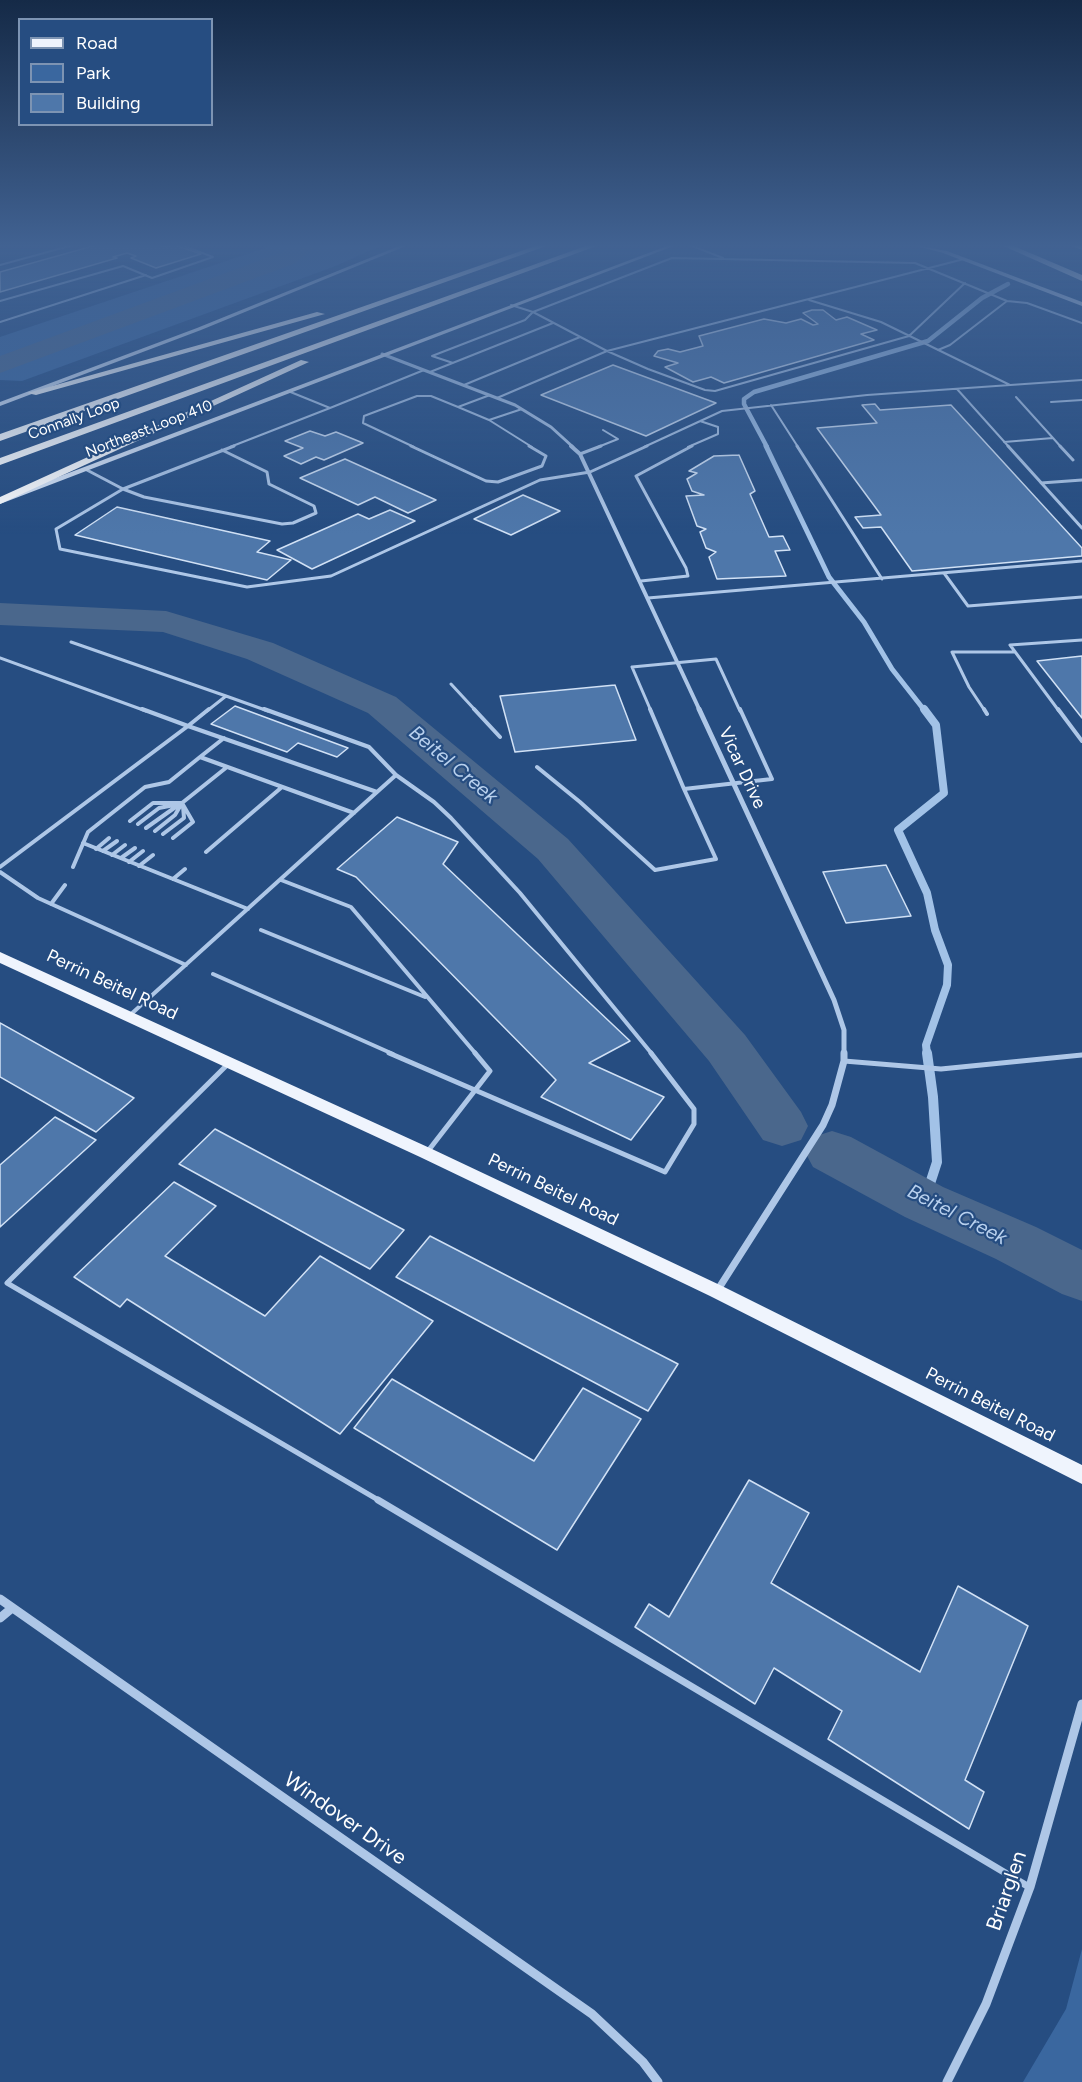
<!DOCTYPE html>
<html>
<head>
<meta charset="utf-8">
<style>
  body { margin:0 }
  #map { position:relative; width:1082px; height:2082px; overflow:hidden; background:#264d81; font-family:Figtree,sans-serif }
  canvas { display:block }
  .legend { position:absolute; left:18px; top:18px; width:195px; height:108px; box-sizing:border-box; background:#264d81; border:2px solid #7d94b3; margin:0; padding:8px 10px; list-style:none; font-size:18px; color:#fff }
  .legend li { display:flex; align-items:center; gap:12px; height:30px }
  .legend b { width:30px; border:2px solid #7d94b3 }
</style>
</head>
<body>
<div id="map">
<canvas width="1082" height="2082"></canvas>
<ul class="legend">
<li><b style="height:8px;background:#eff4fd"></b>Road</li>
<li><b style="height:16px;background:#3a679f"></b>Park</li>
<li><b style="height:16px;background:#4e77aa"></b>Building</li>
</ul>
</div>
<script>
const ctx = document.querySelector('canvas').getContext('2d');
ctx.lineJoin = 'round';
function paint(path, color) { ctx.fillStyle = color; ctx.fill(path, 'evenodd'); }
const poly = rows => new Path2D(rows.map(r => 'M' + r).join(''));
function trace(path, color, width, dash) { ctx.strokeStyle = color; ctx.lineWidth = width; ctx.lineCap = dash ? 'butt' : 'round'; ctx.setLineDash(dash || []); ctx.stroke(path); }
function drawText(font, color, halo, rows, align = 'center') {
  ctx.font = font + ' Figtree,sans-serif'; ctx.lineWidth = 4.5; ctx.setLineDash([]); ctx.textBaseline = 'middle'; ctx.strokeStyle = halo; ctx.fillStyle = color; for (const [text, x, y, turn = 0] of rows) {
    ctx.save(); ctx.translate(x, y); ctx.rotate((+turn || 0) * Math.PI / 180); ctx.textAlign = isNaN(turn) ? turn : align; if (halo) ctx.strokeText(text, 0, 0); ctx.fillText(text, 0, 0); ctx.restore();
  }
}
const green = poly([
  [272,244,385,244,333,267,22,381,0,380,0,337,265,248],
  [1082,1949,1082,2082,1023,2082,1066,2009]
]);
const streamFar3 = poly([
  [767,447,744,404,744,399,754,392,928,341,982,298,1008,284]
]);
const streamFar2 = poly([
  [766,446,829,577,864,622,892,669,925,711]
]);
const streamFar1 = poly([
  [924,709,936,725,944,793,898,830,927,893,935,930,948,965,947,985,926,1045,927,1054]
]);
const stream = poly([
  [924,1202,937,1162,933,1097,927,1053]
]);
const river = poly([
  [293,244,318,244,296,263,0,373,0,356,280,253,293,244],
  [0,603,166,611,273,643,396,697,568,839,745,1035,801,1112,808,1126,801,1140,782,1146,763,1140,709,1061,538,859,368,713,247,659,163,632,0,625,0,603],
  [832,1131,851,1137,943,1187,1036,1227,1082,1250,1082,1301,1062,1294,996,1259,905,1217,813,1167,805,1152,813,1137,832,1131]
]);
const building = poly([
  [100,244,156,244,166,247,175,245,201,254,156,268,131,258,136,256,127,253,113,257,117,258,0,292,0,272,100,244],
  [812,310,823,310,836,320,847,317,877,330,861,334,874,340,724,383,711,377,693,382,665,367,678,363,654,356,658,351,668,349,680,352,703,346,699,336,764,319,786,323,801,319,813,325,818,324,803,313,812,310],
  [613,365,716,403,646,436,541,395,613,365],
  [875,404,880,410,951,405,1082,548,1082,556,912,571,881,527,863,528,855,517,881,515,817,428,877,423,862,405,875,404],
  [310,431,325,436,336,432,363,443,324,460,316,457,301,464,284,456,303,448,285,441,310,431],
  [739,455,755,491,750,494,769,537,783,536,790,550,775,551,786,576,717,579,709,557,716,552,706,548,700,532,706,529,697,526,686,496,704,495,692,491,687,479,697,473,689,471,714,456,739,455],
  [345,459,436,500,408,513,375,497,358,505,300,478,345,459],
  [523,495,560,511,511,535,474,519,523,495],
  [117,507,270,541,257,552,291,560,267,580,75,535,117,507],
  [390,510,415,521,312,569,277,550,358,514,369,519,390,510],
  [1082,656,1082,718,1037,661,1082,656],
  [615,685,636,740,515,752,500,696,615,685],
  [235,706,348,748,337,757,298,743,287,752,211,724,235,706],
  [397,817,458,842,443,864,630,1041,589,1063,664,1097,631,1140,541,1097,556,1080,356,877,337,869,397,817],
  [886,865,911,916,846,923,823,872,886,865],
  [0,1023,134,1098,96,1132,0,1077,0,1023],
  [55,1117,96,1140,0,1227,0,1165,55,1117],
  [215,1129,404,1230,370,1269,179,1164,215,1129],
  [174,1182,216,1206,165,1256,265,1316,320,1256,433,1321,340,1434,127,1299,120,1307,74,1277,174,1182],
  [430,1236,678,1364,648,1411,396,1277,430,1236],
  [392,1379,534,1461,583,1388,641,1419,557,1550,354,1428,392,1379],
  [749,1480,809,1513,771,1583,920,1672,958,1586,1028,1626,965,1780,984,1792,969,1829,828,1739,842,1711,774,1668,755,1704,635,1627,649,1604,669,1617,749,1480]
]);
const serviceFar4 = poly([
  [687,244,723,258],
  [0,265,77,244],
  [809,300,881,322,1010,385],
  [0,301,123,266,152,278,213,257,179,244],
  [511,305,533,312,607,351,648,369,705,390,715,391,909,336,965,283],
  [0,322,146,275],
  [938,350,950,345,1007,301],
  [453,363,432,356,525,320,533,312,672,258,915,263,1007,301,1027,303,1082,323],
  [430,372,553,323],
  [464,385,580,337],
  [957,389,1009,447],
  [497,398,607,351,964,259],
  [1051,402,1082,400],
  [771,405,798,447],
  [458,407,489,420],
  [330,408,424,370],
  [522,409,489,420,532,447],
  [1053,438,1061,447],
  [1004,442,1053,438,1016,397],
  [230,447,330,408,288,391],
  [414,447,363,423,364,416,417,396,431,396,458,407,490,395],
  [598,447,618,439,603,430],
  [644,447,722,411,867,395,1082,380],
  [688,447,718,434,718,427,700,421]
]);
const serviceFar3 = poly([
  [411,446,486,481,498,482,542,466,546,456,529,446],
  [797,446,882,579],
  [1008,446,1082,528],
  [1060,446,1073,460],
  [580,454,601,446],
  [85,469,123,489,56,529,60,549,247,587,331,576,540,480,590,472,647,446],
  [1041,483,1082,480],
  [123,489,144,497,282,524,293,523,316,513,314,506,269,484,267,472,222,450],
  [123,489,234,446],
  [944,573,968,606,1082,597],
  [641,581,688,576,686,568,636,476,692,446],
  [648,598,1082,561],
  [71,642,226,696,207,711],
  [0,658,146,711],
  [451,684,476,711],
  [226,696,268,711],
  [651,711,632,667,716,659,740,711],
  [985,711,969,687,952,652,1014,652],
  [1059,711,1010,645,1082,640]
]);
const serviceFar2 = poly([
  [264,709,369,747,396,775],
  [474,709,500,737],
  [650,709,684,789],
  [984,709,987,714],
  [1058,709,1082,741],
  [188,726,209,709],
  [224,738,200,757,354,813],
  [537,767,580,802,655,870,716,859,684,789],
  [684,789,772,779,740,709],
  [377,792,396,775,434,802,451,818,520,893,652,1054],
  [130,821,153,803,182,803,227,767],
  [138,824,159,808,174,805],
  [146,828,177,806],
  [155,831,175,815,182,803],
  [163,834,184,818,183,806],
  [173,838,193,822,182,803],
  [83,843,248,909],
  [96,849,109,838],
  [103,851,117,841],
  [206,852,282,787],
  [112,855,125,845],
  [121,858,135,848],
  [129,862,143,851],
  [139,866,153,855],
  [0,867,188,726,142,709],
  [73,867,88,832,145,787,169,782,200,757],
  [0,872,38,898,186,965],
  [173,879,185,869],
  [281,880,351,907,476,1054],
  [51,904,65,885],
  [261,930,425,997],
  [213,974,393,1054],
  [129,1016,377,792,188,726]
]);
const serviceFar1 = poly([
  [389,1053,665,1172,694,1124,694,1109,651,1053],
  [844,1061,941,1069,1082,1055],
  [228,1064,7,1283,380,1501],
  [428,1151,490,1071,475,1053]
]);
const service = poly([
  [378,1500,1029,1887]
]);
const minorFar4 = poly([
  [382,354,515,405,551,427,573,447]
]);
const minorFar3 = poly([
  [571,446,580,454,700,711]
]);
const minorFar2 = poly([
  [699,709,834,1000,844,1030,844,1054]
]);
const minorFar1 = poly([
  [717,1291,823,1125,832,1105,844,1061,844,1053]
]);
const minor = poly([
  [0,1599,592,2014,643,2062,658,2082],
  [0,1618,12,1608],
  [947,2082,986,2004,1030,1887,1082,1704]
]);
const secondary = poly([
  [404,244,411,244,201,330,0,406,0,402,197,328,404,244],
  [672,244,679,244,0,504,0,499,672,244],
  [909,244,947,251,1082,302,1082,306,943,253,909,244]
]);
const primary = poly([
  [0,952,432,1149,722,1286,1082,1465,1082,1484,710,1296,420,1157,0,963,0,952]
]);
const motorway = poly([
  [541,244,552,244,0,441,0,434,541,244],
  [591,244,602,244,0,465,0,458,591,244],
  [999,244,1009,244,1082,275,1082,281,999,244],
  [1071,244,1082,245,1082,250,1072,246,1071,244],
  [317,312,325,314,36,395,27,393,317,312],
  [301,360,309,362,0,504,0,497,301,360]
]);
const farStreetnames = [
  ["Connally Loop",74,419,-20],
  ["Northeast Loop 410",149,429,-21]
];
const streetNames = [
  ["Vicar Drive",742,768,65],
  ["Perrin Beitel Road",112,985,25],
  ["Perrin Beitel Road",553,1190,26],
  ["Perrin Beitel Road",990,1405,27]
];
const waterNames = [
  ["Beitel Creek",453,765,40],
  ["Beitel Creek",957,1215,27]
];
const nearStreetnames = [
  ["Windover Drive",345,1819,35],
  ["Briarglen",1007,1891,-71]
];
paint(green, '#3a679f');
trace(streamFar3, '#a2c2e7', 4.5);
trace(streamFar2, '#a2c2e7', 5);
trace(streamFar1, '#a2c2e7', 8);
trace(stream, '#a2c2e7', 10);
paint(river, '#4a678c');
paint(building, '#4e77aa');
trace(building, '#d1e1f5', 1.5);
trace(serviceFar4, '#aec7e7', 2);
trace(serviceFar3, '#aec7e7', 3);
trace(serviceFar2, '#aec7e7', 4);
trace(serviceFar1, '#aec7e7', 5);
trace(service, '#aec7e7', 7);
trace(minorFar4, '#aec7e7', 3);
trace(minorFar3, '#aec7e7', 4);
trace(minorFar2, '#aec7e7', 5);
trace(minorFar1, '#aec7e7', 7);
trace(minor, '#aec7e7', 9);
paint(secondary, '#d7e4f6');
paint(primary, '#eff4fd');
paint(motorway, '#fff');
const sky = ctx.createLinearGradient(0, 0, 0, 535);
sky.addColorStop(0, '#152a47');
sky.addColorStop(0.46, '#416292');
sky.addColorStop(1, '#41629200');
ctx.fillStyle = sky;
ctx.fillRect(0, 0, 1082, 535);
drawText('15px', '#fff', '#264d81', farStreetnames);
drawText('18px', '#fff', '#264d81', streetNames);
drawText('italic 20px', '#b9d1ee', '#264d81', waterNames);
drawText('21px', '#fff', '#264d81', nearStreetnames);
</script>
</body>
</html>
